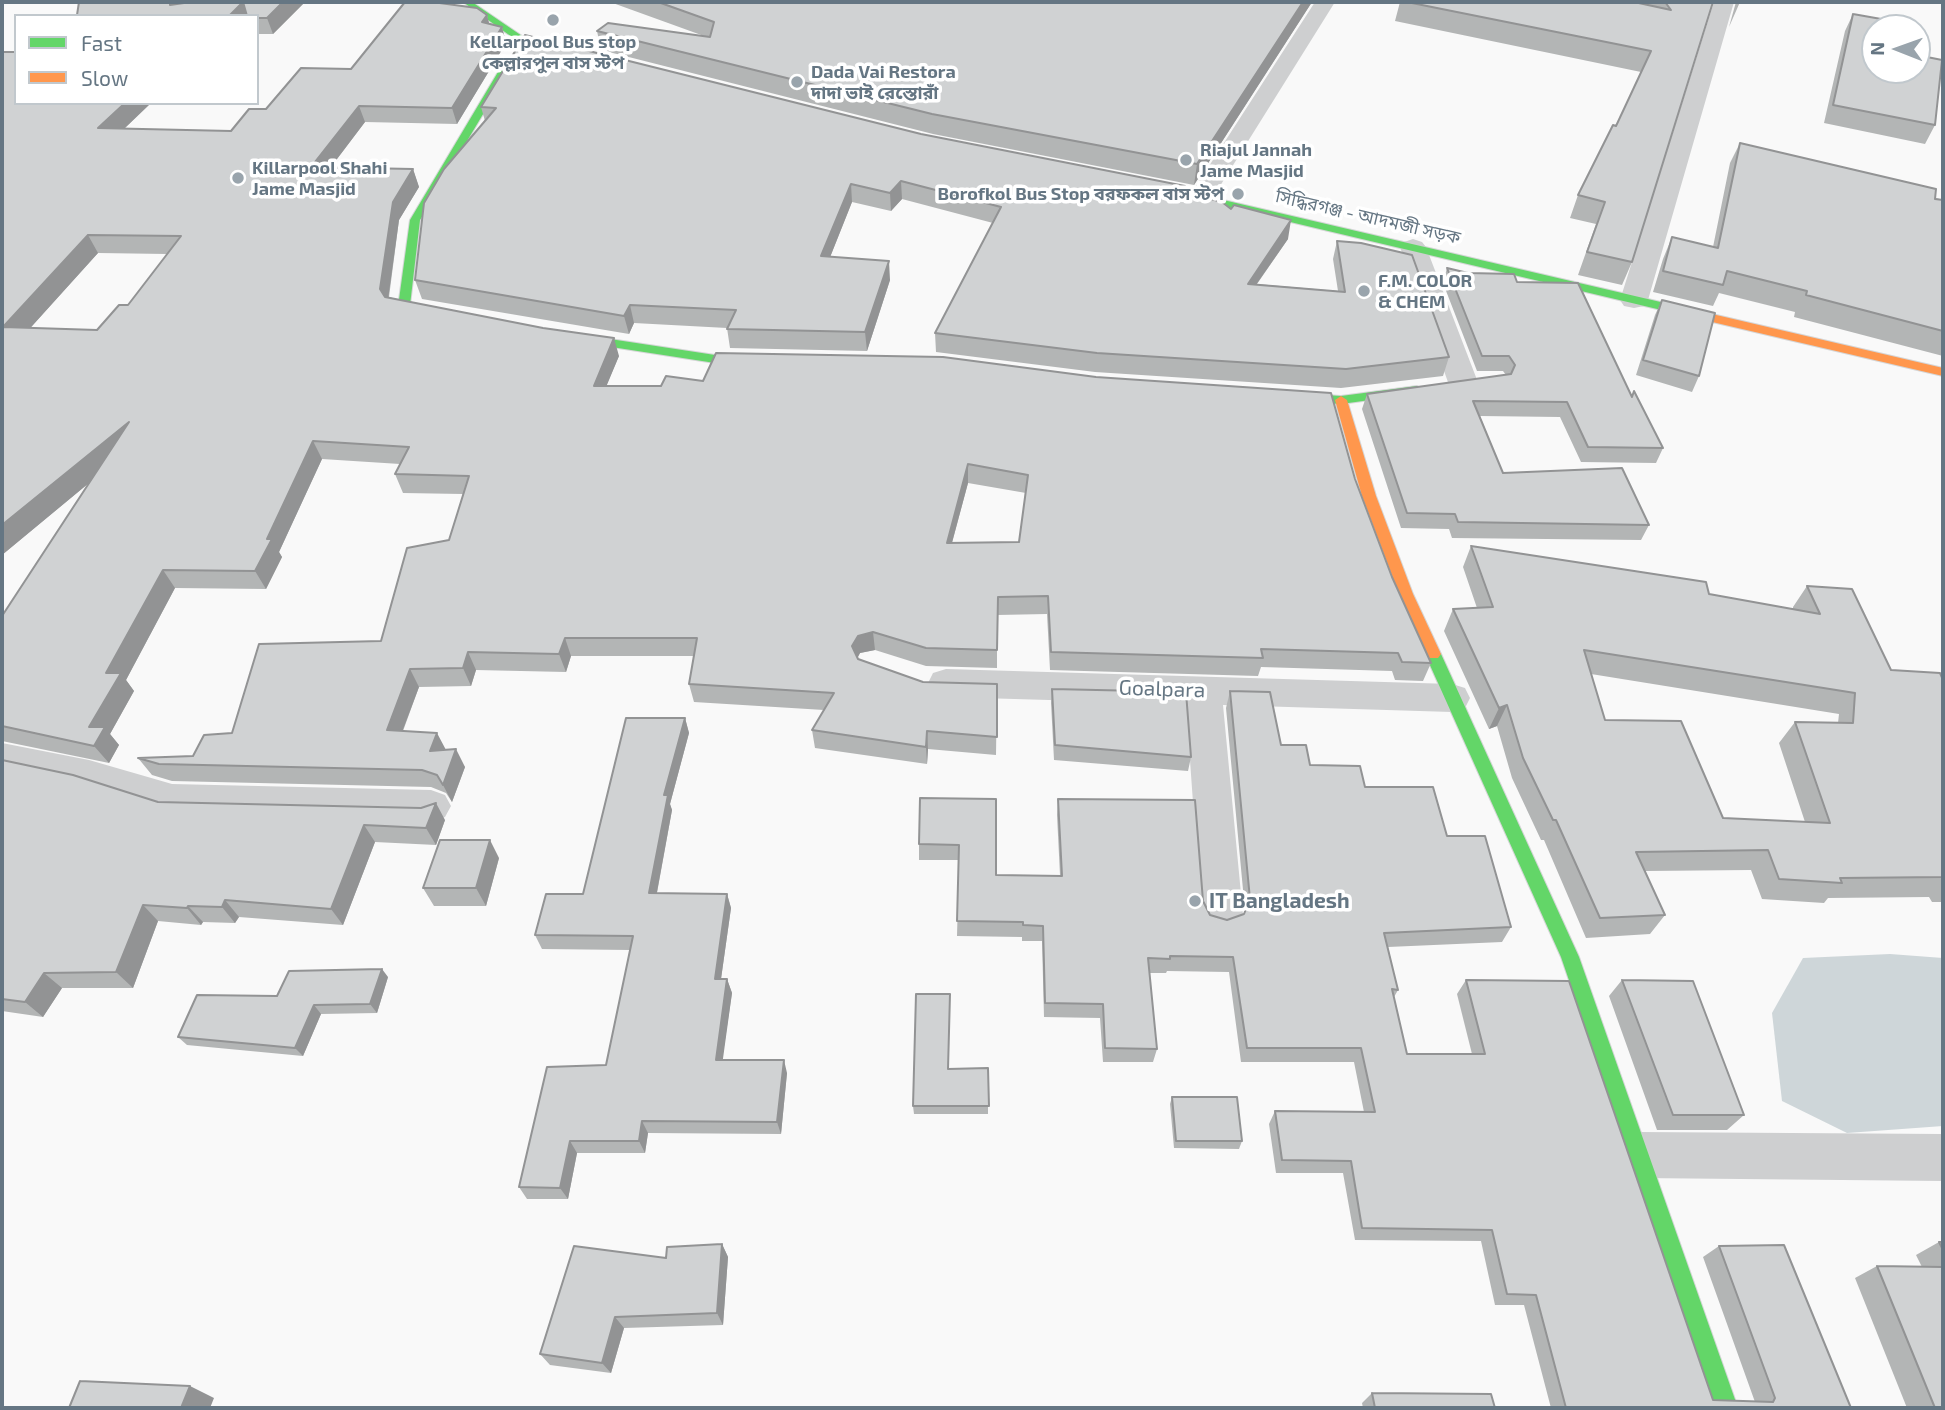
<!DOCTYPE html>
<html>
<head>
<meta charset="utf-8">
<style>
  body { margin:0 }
  #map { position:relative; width:1945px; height:1410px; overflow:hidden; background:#f9f9f9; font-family:"Exo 2",sans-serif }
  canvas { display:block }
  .frame { position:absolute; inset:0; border:4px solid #657683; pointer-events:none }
  .legend { position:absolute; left:14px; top:14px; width:245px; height:91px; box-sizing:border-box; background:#fff; border:2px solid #c1c8cd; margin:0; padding:9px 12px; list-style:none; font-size:21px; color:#657683 }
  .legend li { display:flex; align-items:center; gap:14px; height:35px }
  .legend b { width:35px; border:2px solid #c1c8cd }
  .north { position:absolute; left:1861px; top:14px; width:70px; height:70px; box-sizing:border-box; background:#fff; border:2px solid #c1c8cd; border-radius:50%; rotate:271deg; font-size:19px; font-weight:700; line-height:28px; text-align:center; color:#657683 }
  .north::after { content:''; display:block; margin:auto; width:24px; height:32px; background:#99a4ac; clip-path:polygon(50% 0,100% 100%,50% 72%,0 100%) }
</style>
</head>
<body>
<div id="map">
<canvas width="1945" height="1410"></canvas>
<div class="frame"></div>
<ul class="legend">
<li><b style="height:9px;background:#63d668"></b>Fast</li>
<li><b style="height:9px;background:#ff974d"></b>Slow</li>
</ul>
<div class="north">N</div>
</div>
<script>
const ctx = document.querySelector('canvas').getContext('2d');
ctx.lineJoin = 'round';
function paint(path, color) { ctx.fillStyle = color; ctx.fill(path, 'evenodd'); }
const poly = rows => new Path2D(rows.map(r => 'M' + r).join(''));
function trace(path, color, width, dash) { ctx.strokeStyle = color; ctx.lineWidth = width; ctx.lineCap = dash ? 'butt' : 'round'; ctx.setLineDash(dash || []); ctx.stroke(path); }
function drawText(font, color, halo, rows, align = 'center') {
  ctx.font = font + ' "Exo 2","Noto Sans Bengali",sans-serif'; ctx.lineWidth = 7; ctx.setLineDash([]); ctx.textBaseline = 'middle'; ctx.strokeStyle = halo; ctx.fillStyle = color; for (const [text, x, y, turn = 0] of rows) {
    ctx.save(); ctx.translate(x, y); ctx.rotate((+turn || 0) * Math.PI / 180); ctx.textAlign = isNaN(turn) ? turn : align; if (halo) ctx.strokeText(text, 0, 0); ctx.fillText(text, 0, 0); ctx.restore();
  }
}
const water = poly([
  [1890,954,1943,958,1943,1126,1847,1133,1782,1101,1772,1013,1803,958]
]);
const street = poly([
  [1315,2,1335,2,1210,202,1201,204,1192,202,1189,197,1315,2],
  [1714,2,1734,2,1648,300,1644,306,1634,308,1624,306,1620,300,1714,2],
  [1413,239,1422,242,1426,247,1479,385,1474,391,1464,394,1454,391,1449,385,1400,247,1404,242,1413,239],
  [946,669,1452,684,1465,688,1470,698,1465,708,1452,712,1223,705,1243,915,1237,928,1222,933,1207,928,1201,915,1186,704,946,697,933,693,928,683,933,673,946,669],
  [2,743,89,760,172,784,431,790,445,795,451,806,445,817,431,822,172,816,89,790,2,773,2,743],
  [1639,1132,1943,1134,1943,1181,1639,1178,1622,1172,1615,1155,1622,1138,1639,1132]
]);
const fast = poly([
  [463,2,472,2,525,38,576,53,571,56,519,42,463,2],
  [509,59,514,62,420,220,410,305,450,311,456,315,450,319,400,309,398,307,410,220,504,62,509,59],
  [1172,188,1712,314,1718,318,1712,322,1168,193,1167,191,1172,188],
  [564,332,715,355,765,356,771,360,765,364,715,363,560,339,560,333,564,332],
  [1417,386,1423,390,1421,393,1341,404,1282,400,1276,396,1282,392,1341,396,1417,386],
  [1433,648,1441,654,1579,957,1738,1408,1716,1408,1561,957,1425,654,1433,648]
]);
const slow = poly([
  [1712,314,1943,368,1943,376,1708,321,1708,315,1712,314],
  [1341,396,1347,400,1376,496,1413,594,1441,654,1438,658,1428,658,1425,654,1399,594,1362,496,1335,400,1341,396]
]);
const wall = poly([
  [79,2,176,2,176,4,191,2,305,2,273,34,257,34,257,16,77,15],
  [610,2,1312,2,1194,185,933,134,601,50,597,31,704,36],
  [1400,2,1634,2,1642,4,1641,2,1713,2,1632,262,1622,285,1578,275,1596,224,1570,218,1578,195,1616,126,1641,72,1395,21],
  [1736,2,1740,2,1729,27],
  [1853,14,1875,28,1935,125,1925,144,1824,123,1845,31],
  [487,15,489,24,502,27,506,43,457,124,365,122,331,167,413,169,419,187,399,220,389,297,619,356,606,386,1355,479,1392,577,1431,663,1423,681,1395,680,1392,671,1261,667,1258,676,1050,670,1047,614,997,615,997,668,926,666,875,650,860,653,858,657,858,659,923,682,997,684,996,755,928,749,927,764,815,748,812,730,824,710,694,702,689,684,694,656,571,656,566,672,476,670,471,686,419,687,403,731,446,750,465,767,452,802,446,793,431,787,172,781,152,775,138,758,193,756,381,641,449,540,463,494,403,493,395,474,400,464,322,459,279,552,282,557,266,589,175,588,126,680,134,691,110,734,119,745,109,763,2,741,2,616,90,482,2,555,2,52,16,103,151,103,124,129,231,131,266,109,351,69],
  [98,253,167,254,128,305,97,330,30,328],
  [968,483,1026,493,1019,542,952,543],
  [481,107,921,134,1184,192,1231,209,1288,239,1257,284,1338,291,1333,259,1337,241,1449,357,1443,376,1341,388,1095,372,936,352,935,333,993,223,902,199,891,211,852,202,830,257,890,280,867,351,730,348,727,328,634,323,629,334,422,299,415,280,485,121],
  [1740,143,1943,200,1943,356,1794,317,1795,312,1719,293,1713,306,1653,292,1663,259,1672,237,1713,247,1730,163],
  [1447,268,1468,273,1517,282,1632,395,1634,391,1663,448,1656,463,1581,462,1560,417,1480,416,1503,473,1649,525,1641,540,1452,538,1449,529,1401,528,1362,409,1367,394,1506,375,1503,371,1477,371,1443,283],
  [1662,300,1699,376,1692,392,1636,375,1655,315],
  [1471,546,1709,594,1793,609,1793,607,1807,586,1891,670,1943,680,1943,902,1932,902,1929,897,1828,898,1824,903,1762,899,1751,870,1645,871,1665,915,1650,934,1586,938,1544,840,1541,840,1512,778,1497,726,1489,729,1444,631,1453,609,1477,608,1463,567],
  [1591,674,1839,714,1838,723,1795,722,1779,743,1805,822,1723,818,1605,720],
  [1052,689,1191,757,1188,771,1054,760,1051,703],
  [1230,691,1281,745,1310,765,1365,787,1447,836,1511,927,1502,942,1388,947,1398,990,1394,997,1407,1054,1472,1054,1457,994,1466,980,1713,1400,1755,1402,1703,1257,1719,1246,1851,1408,1551,1408,1524,1305,1495,1305,1481,1241,1355,1240,1343,1173,1276,1173,1269,1124,1275,1111,1364,1112,1354,1062,1241,1062,1229,972,1167,971,1166,973,1149,973,1157,1049,1153,1062,1103,1062,1100,1018,1044,1017,1042,941,1022,941,1022,937,957,936,959,860,919,860,919,844,920,798,996,875,1060,875,1057,815,1058,799,1203,901,1210,915,1227,920,1244,914,1245,911,1226,708],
  [685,718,689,733,670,804,672,810,657,893,727,894,731,908,721,979,727,979,732,993,722,1060,787,1073,781,1134,648,1133,645,1153,577,1153,568,1199,527,1199,519,1187,606,1065,630,950,542,949,535,935,583,894],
  [2,760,158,802,445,820,436,845,375,842,343,925,239,917,235,923,203,922,201,925,158,921,133,988,62,988,43,1017,2,1011],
  [499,858,486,906,434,906,423,888],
  [388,977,377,1013,321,1014,303,1056,187,1045,178,1037],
  [1622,980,1744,1115,1727,1130,1657,1130,1609,996],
  [988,1068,988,1114,914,1114,913,1106,948,1069],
  [1172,1097,1242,1141,1239,1149,1174,1148,1170,1104],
  [1939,1242,1943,1242,1943,1408,1907,1408,1855,1278,1877,1266,1922,1267,1916,1255],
  [722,1244,728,1257,723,1325,624,1328,611,1373,550,1365,540,1354,666,1258],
  [1372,1393,1495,1408,1363,1408,1362,1403]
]);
const shadedWall = poly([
  [243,2,249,16,229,16],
  [283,2,305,2,273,34,267,18],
  [1303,2,1312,2,1194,185,1197,164],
  [487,15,491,31,482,22],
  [502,27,506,43,457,124,452,108],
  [125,103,151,103,107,145,98,128],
  [359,106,365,122,318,184,311,167],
  [413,169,419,187,399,220,387,307,380,289,393,202],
  [901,181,902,199,891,211,890,193],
  [851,184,852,202,823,275,821,256],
  [1291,220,1288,239,1244,302,1248,284],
  [88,235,98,253,15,345,3,327],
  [889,261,890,280,867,351,865,332],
  [630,305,634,323,629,334,624,316],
  [614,338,619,356,599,404,594,386],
  [129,422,141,440,2,555,2,525],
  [313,441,322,459,279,552,282,557,266,589,255,571,267,539],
  [968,464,968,483,947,561,947,543],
  [163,570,175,588,126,680,134,691,110,734,119,745,109,763,94,746,89,727,106,673],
  [873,632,875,650,860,653,854,664,852,646,858,636],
  [565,638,571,656,566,672,559,654],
  [468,652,476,670,471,686,463,668],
  [410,669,419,687,396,748,387,730],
  [1507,705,1497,726,1489,729,1499,708],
  [685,718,689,733,670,804,672,810,654,908,649,893,664,795],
  [927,731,928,749,927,764,926,747],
  [437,733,446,750,430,751],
  [456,749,465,767,452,802,443,785],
  [436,803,445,820,436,845,426,828],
  [364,825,375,842,343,925,331,909],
  [490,840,499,858,486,906,476,888],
  [727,894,731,908,719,993,715,979],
  [225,900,239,917,235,923,222,907],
  [143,905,158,921,133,988,116,972],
  [188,906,203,922,201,925,187,908],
  [382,969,388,977,377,1013,370,1004],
  [44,973,62,988,43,1017,25,1002],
  [727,979,732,993,721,1073,716,1060],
  [314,1005,321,1014,303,1056,295,1048],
  [784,1060,787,1073,781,1134,777,1122],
  [642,1121,648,1133,645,1153,639,1141],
  [570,1141,577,1153,568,1199,560,1188],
  [722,1244,728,1257,723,1325,717,1313],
  [615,1317,624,1328,611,1373,602,1363],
  [190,1386,214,1398,210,1408,181,1408]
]);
const building = poly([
  [79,2,170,2,170,5,191,2,243,2,229,16,72,16,77,15,79,2],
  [243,2,283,2,267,18,257,18,257,16,247,16,243,2],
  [405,2,432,2,477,8,487,15,482,22,502,27,452,108,359,106,311,167,413,169,393,202,380,289,385,297,543,328,614,338,594,386,661,386,666,376,703,381,716,353,943,357,1096,377,1331,393,1355,479,1392,577,1431,663,1402,662,1398,653,1261,649,1263,658,1051,652,1048,596,998,597,997,650,926,648,873,632,858,636,852,646,858,659,923,682,997,684,997,737,927,731,926,747,812,730,834,693,689,684,697,638,565,638,559,654,468,652,463,668,410,669,387,730,437,733,430,751,456,749,443,785,437,775,422,770,159,764,138,758,193,756,204,735,232,733,259,644,381,641,407,548,449,540,469,476,395,474,409,447,313,441,267,539,272,539,255,571,163,570,106,673,121,673,89,727,105,727,94,746,2,726,2,616,129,422,2,525,2,52,16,52,16,103,125,103,98,128,231,131,249,109,266,109,301,68,351,69,405,2],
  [88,235,181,236,128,305,119,305,97,330,3,327,88,235],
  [968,464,1028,475,1019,542,947,543,968,464],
  [658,2,1303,2,1197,164,932,114,597,31,608,23,710,37,714,22,658,2],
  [1407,2,1634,2,1671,10,1665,2,1713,2,1632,262,1587,252,1605,202,1578,195,1613,125,1616,126,1651,51,1407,2],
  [1853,14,1898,22,1897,28,1875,28,1875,70,1917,70,1917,55,1942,60,1935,125,1833,105,1853,14],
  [525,35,921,134,1185,186,1181,191,1222,202,1231,209,1234,205,1291,220,1248,284,1345,292,1337,241,1361,243,1412,255,1449,357,1346,369,1097,353,935,333,1001,207,901,181,890,193,851,184,821,256,889,261,865,332,727,329,736,310,630,305,624,316,415,280,424,203,444,169,496,108,481,107,525,35],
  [1740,143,1936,189,1935,199,1943,200,1943,331,1806,295,1807,291,1727,271,1723,285,1663,271,1672,237,1718,248,1740,143],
  [1447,268,1468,273,1514,274,1517,282,1578,283,1632,397,1634,391,1663,448,1588,447,1567,402,1473,401,1503,473,1622,468,1649,525,1458,522,1455,514,1407,513,1367,394,1511,374,1515,365,1509,356,1482,356,1447,268],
  [1662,300,1715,313,1699,376,1643,360,1662,300],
  [1471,546,1706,582,1709,594,1820,614,1807,586,1852,589,1891,670,1940,673,1943,680,1943,877,1840,878,1842,883,1779,879,1768,850,1636,852,1665,915,1600,918,1556,820,1553,820,1523,758,1507,705,1499,708,1453,609,1493,607,1471,546],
  [1584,650,1855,693,1853,723,1795,722,1830,823,1723,818,1681,721,1605,720,1584,650],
  [1052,689,1186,692,1191,757,1055,745,1052,689],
  [1230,691,1270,692,1281,745,1306,745,1310,765,1360,766,1365,787,1433,787,1447,836,1485,836,1511,927,1384,933,1398,990,1392,989,1407,1054,1485,1054,1466,980,1569,981,1713,1400,1773,1402,1775,1398,1719,1246,1784,1245,1851,1408,1566,1408,1536,1295,1507,1294,1492,1230,1362,1228,1351,1161,1282,1160,1275,1111,1375,1112,1361,1048,1247,1048,1233,957,1170,956,1170,959,1148,958,1157,1049,1105,1048,1103,1004,1045,1003,1043,926,1023,925,1023,922,957,921,959,845,919,844,920,798,996,799,996,875,1062,876,1058,799,1195,800,1203,901,1210,915,1227,920,1244,914,1250,899,1230,691],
  [626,718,685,718,664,795,668,795,649,893,727,894,715,979,727,979,716,1060,784,1060,777,1122,642,1121,639,1141,570,1141,560,1188,519,1187,547,1067,606,1065,633,936,535,935,546,894,583,894,626,718],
  [2,760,73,775,158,802,421,808,436,803,426,828,364,825,331,909,225,900,222,907,188,906,187,908,143,905,116,972,44,973,25,1002,2,999,2,760],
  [440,840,490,840,476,888,423,888,440,840],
  [382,969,370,1004,314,1005,295,1048,178,1037,197,995,277,996,289,971,382,969],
  [1622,980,1693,981,1744,1115,1673,1115,1622,980],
  [916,994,950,994,948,1069,988,1068,989,1106,913,1106,916,994],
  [1172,1097,1237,1097,1242,1141,1176,1141,1172,1097],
  [1939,1242,1943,1242,1943,1250,1939,1242],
  [722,1244,717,1313,615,1317,602,1363,540,1354,574,1246,666,1258,667,1247,722,1244],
  [1877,1266,1943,1267,1943,1408,1935,1408,1877,1266],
  [80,1381,190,1386,181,1408,69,1408,80,1381],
  [1372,1393,1491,1394,1495,1408,1375,1408,1372,1393]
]);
const markers = [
  [553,20,7,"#99a4ac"],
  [797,82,7,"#99a4ac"],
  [1186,160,7,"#99a4ac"],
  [238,178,7,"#99a4ac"],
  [1238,194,7,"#99a4ac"],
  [1364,291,7,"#99a4ac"],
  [1195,901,7,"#99a4ac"]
];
const farPoinames = [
  ["Kellarpool Bus stop",553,42,"center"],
  ["কেল্লারপুল বাস স্টপ",553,63,"center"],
  ["Dada Vai Restora",811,72],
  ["দাদা ভাই রেস্তোরাঁ",811,93],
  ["Riajul Jannah",1200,150],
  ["Jame Masjid",1200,171],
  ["Killarpool Shahi",252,168],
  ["Jame Masjid",252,189],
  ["Borofkol Bus Stop বরফকল বাস স্টপ",1224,194,"right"],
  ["F.M. COLOR",1378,281],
  ["& CHEM",1378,302]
];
const farStreetnames = [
  ["সিদ্ধিরগঞ্জ - আদমজী সড়ক",1368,217,13]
];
const streetNames = [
  ["Goalpara",1162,689,2]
];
const poiNames = [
  ["IT Bangladesh",1209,901]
];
paint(water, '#ced6d9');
trace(fast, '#d5d6d7', 2);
trace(slow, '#d5d6d7', 2);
paint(street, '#cecfd0');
paint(fast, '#63d668');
paint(slow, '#ff974d');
paint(wall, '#b3b5b5');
paint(shadedWall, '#929394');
paint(building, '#d0d2d3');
trace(building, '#929394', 2);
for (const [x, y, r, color] of markers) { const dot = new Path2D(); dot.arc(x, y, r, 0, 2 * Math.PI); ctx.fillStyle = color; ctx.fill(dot); trace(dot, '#fff', 2.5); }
drawText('bold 18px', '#657683', '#fff', farPoinames, 'left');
drawText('18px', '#657683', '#fff', farStreetnames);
drawText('21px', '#657683', '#fff', streetNames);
drawText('bold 21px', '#657683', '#fff', poiNames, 'left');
</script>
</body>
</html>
